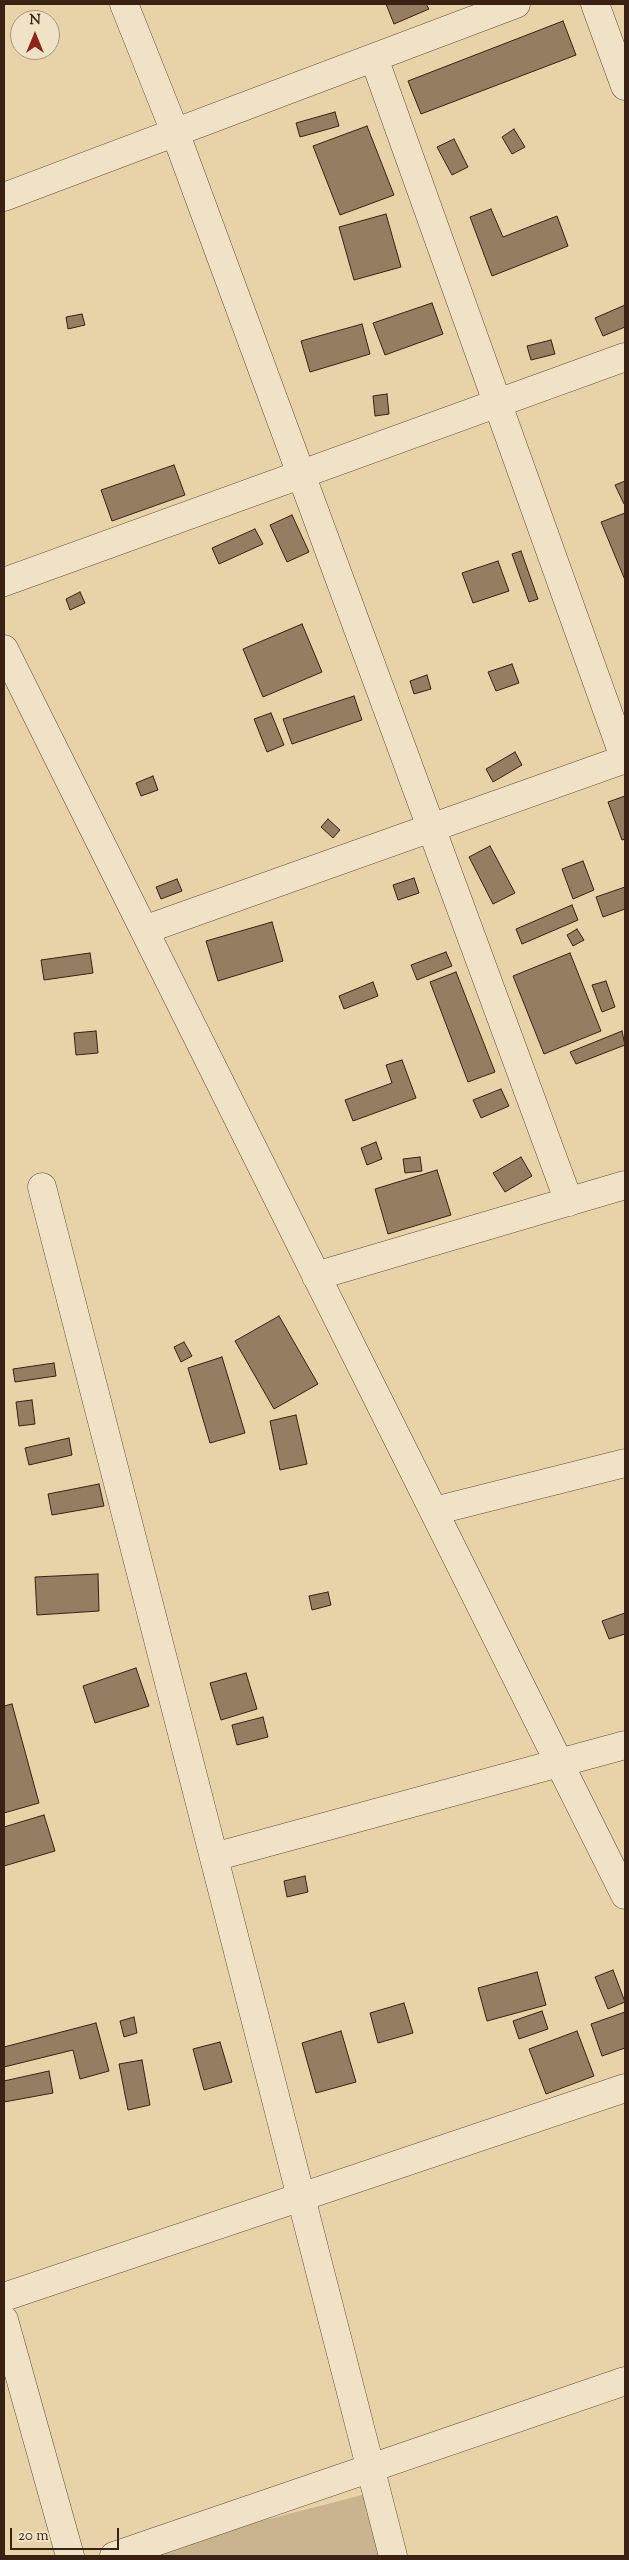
<!DOCTYPE html>
<html>
<head>
<meta charset="utf-8">
<style>
  body { margin:0 }
  #map { position:relative; width:629px; height:2560px; overflow:hidden; background:#e8d2a8; font-family:"Sorts Mill Goudy",serif }
  canvas { display:block }
  .frame { position:absolute; inset:0; border:5px solid #392113; pointer-events:none }
  .north { position:absolute; left:10px; top:10px; width:50px; height:50px; box-sizing:border-box; background:#f0e2c6; border:1px solid #a7957e; border-radius:50%; rotate:0deg; font-size:14px; font-weight:700; line-height:20px; text-align:center; color:#392113 }
  .north::after { content:''; display:block; margin:auto; width:18px; height:22px; background:#8f2418; clip-path:polygon(50% 0,100% 100%,50% 72%,0 100%) }
  .scale { position:absolute; left:10px; top:2528px; width:109px; height:22px; box-sizing:border-box; border:2px solid #392113; border-top:0; padding-left:6px; font-size:15px; line-height:18px; white-space:nowrap; color:#392113; -webkit-text-stroke:4px #f0e2c6; paint-order:stroke }
</style>
</head>
<body>
<div id="map">
<canvas width="629" height="2560"></canvas>
<div class="frame"></div>
<div class="north">N</div>
<div class="scale">20 m</div>
</div>
<script>
const ctx = document.querySelector('canvas').getContext('2d');
ctx.lineJoin = 'round';
function paint(path, color) { ctx.fillStyle = color; ctx.fill(path, 'evenodd'); }
const poly = rows => new Path2D(rows.map(r => 'M' + r).join(''));
function trace(path, color, width, dash) { ctx.strokeStyle = color; ctx.lineWidth = width; ctx.lineCap = dash ? 'butt' : 'round'; ctx.setLineDash(dash || []); ctx.stroke(path); }
const green = poly([
  [370,2493,387,2556,125,2556]
]);
const building = poly([
  [386,4,426,4,429,9,394,24,386,4],
  [563,21,576,55,421,114,408,81,563,21],
  [335,112,339,126,300,137,296,123,335,112],
  [367,126,394,195,340,215,313,146,367,126],
  [514,129,525,147,512,154,502,137,514,129],
  [454,139,468,167,452,175,437,147,454,139],
  [491,209,503,237,557,216,568,246,492,276,470,217,491,209],
  [386,214,401,267,354,280,339,227,386,214],
  [432,303,443,334,385,355,373,323,432,303],
  [625,305,625,327,603,336,595,318,625,305],
  [82,314,85,325,68,329,66,317,82,314],
  [362,324,370,354,310,372,301,341,362,324],
  [551,340,555,354,531,360,527,346,551,340],
  [387,394,389,414,375,416,373,396,387,394],
  [174,465,185,495,112,521,101,490,174,465],
  [625,481,625,504,624,504,615,485,625,481],
  [625,513,625,580,601,522,625,513],
  [292,515,309,552,287,562,270,525,292,515],
  [255,529,263,544,219,564,212,548,255,529],
  [521,551,538,599,529,602,512,554,521,551],
  [498,561,509,591,473,603,462,573,498,561],
  [80,592,85,603,70,610,66,599,80,592],
  [302,624,322,672,263,697,243,649,302,624],
  [512,664,519,683,496,691,488,672,512,664],
  [427,675,431,689,414,694,410,681,427,675],
  [354,696,362,720,292,744,283,719,354,696],
  [271,713,284,745,267,752,254,719,271,713],
  [515,752,522,765,493,782,486,769,515,752],
  [153,776,158,790,141,796,136,783,153,776],
  [625,796,625,839,622,840,608,802,625,796],
  [328,819,340,830,333,838,321,827,328,819],
  [490,846,515,893,493,904,469,857,490,846],
  [583,861,594,890,573,899,562,869,583,861],
  [414,878,419,893,398,900,393,885,414,878],
  [177,879,182,891,161,899,156,887,177,879],
  [625,887,625,909,603,917,596,897,625,887],
  [572,905,578,920,522,944,516,929,572,905],
  [272,922,283,961,218,981,206,941,272,922],
  [577,929,584,940,573,946,567,935,577,929],
  [446,952,452,966,417,980,411,965,446,952],
  [90,953,93,973,44,980,41,960,90,953],
  [570,953,601,1031,544,1054,513,976,570,953],
  [456,972,495,1072,468,1082,430,982,456,972],
  [606,981,615,1007,602,1012,592,985,606,981],
  [373,982,378,996,344,1009,339,996,373,982],
  [96,1031,98,1053,76,1055,74,1033,96,1031],
  [622,1031,625,1045,576,1064,570,1052,622,1031],
  [402,1060,416,1098,353,1121,345,1100,392,1083,386,1065,402,1060],
  [501,1089,509,1106,481,1118,473,1100,501,1089],
  [376,1142,382,1159,367,1165,361,1148,376,1142],
  [420,1157,422,1171,405,1173,403,1159,420,1157],
  [521,1157,532,1176,505,1192,493,1173,521,1157],
  [437,1170,451,1215,388,1234,375,1189,437,1170],
  [279,1316,318,1384,274,1409,235,1341,279,1316],
  [184,1342,192,1356,181,1362,174,1347,184,1342],
  [222,1357,245,1433,210,1443,188,1368,222,1357],
  [54,1363,56,1376,15,1382,13,1369,54,1363],
  [32,1400,35,1424,19,1426,16,1402,32,1400],
  [296,1415,307,1464,280,1470,270,1421,296,1415],
  [69,1438,72,1455,29,1465,25,1448,69,1438],
  [99,1484,104,1506,52,1515,48,1494,99,1484],
  [98,1574,99,1611,37,1615,35,1577,98,1574],
  [328,1592,331,1605,312,1610,309,1596,328,1592],
  [625,1613,625,1634,609,1639,602,1621,625,1613],
  [136,1668,149,1706,95,1723,83,1686,136,1668],
  [246,1673,257,1709,221,1720,210,1683,246,1673],
  [12,1704,39,1803,4,1813,4,1706,12,1704],
  [263,1717,268,1737,237,1745,232,1725,263,1717],
  [44,1815,55,1851,4,1866,4,1827,44,1815],
  [305,1876,308,1892,287,1897,284,1881,305,1876],
  [613,1970,625,2002,608,2009,595,1977,613,1970],
  [537,1972,546,2005,487,2021,478,1988,537,1972],
  [404,2003,413,2033,378,2043,370,2013,404,2003],
  [542,2011,548,2029,519,2039,513,2021,542,2011],
  [625,2012,625,2048,602,2056,591,2024,625,2012],
  [134,2017,137,2033,124,2037,120,2021,134,2017],
  [96,2023,109,2071,80,2079,73,2050,4,2067,4,2047,96,2023],
  [341,2031,356,2082,316,2093,302,2043,341,2031],
  [577,2031,594,2076,546,2094,529,2049,577,2031],
  [220,2042,232,2082,204,2090,193,2049,220,2042],
  [142,2060,150,2105,128,2110,119,2064,142,2060],
  [49,2071,53,2093,4,2102,4,2081,49,2071]
]);
const street = poly([
  [124,4,175,132,569,1202],
  [595,4,625,86],
  [374,58,625,760],
  [4,197,516,4],
  [4,582,625,357],
  [4,649,625,1895],
  [144,930,625,759],
  [42,1187,393,2556],
  [316,1276,625,1185],
  [434,1511,625,1463],
  [214,1857,625,1745],
  [4,2297,625,2088],
  [4,2320,70,2556],
  [114,2556,625,2381]
]);
paint(green, '#cab48f');
paint(building, '#947d60');
trace(building, '#392113', 1);
trace(street, '#654d38', 29);
trace(street, '#f0e2c6', 28);
</script>
</body>
</html>
